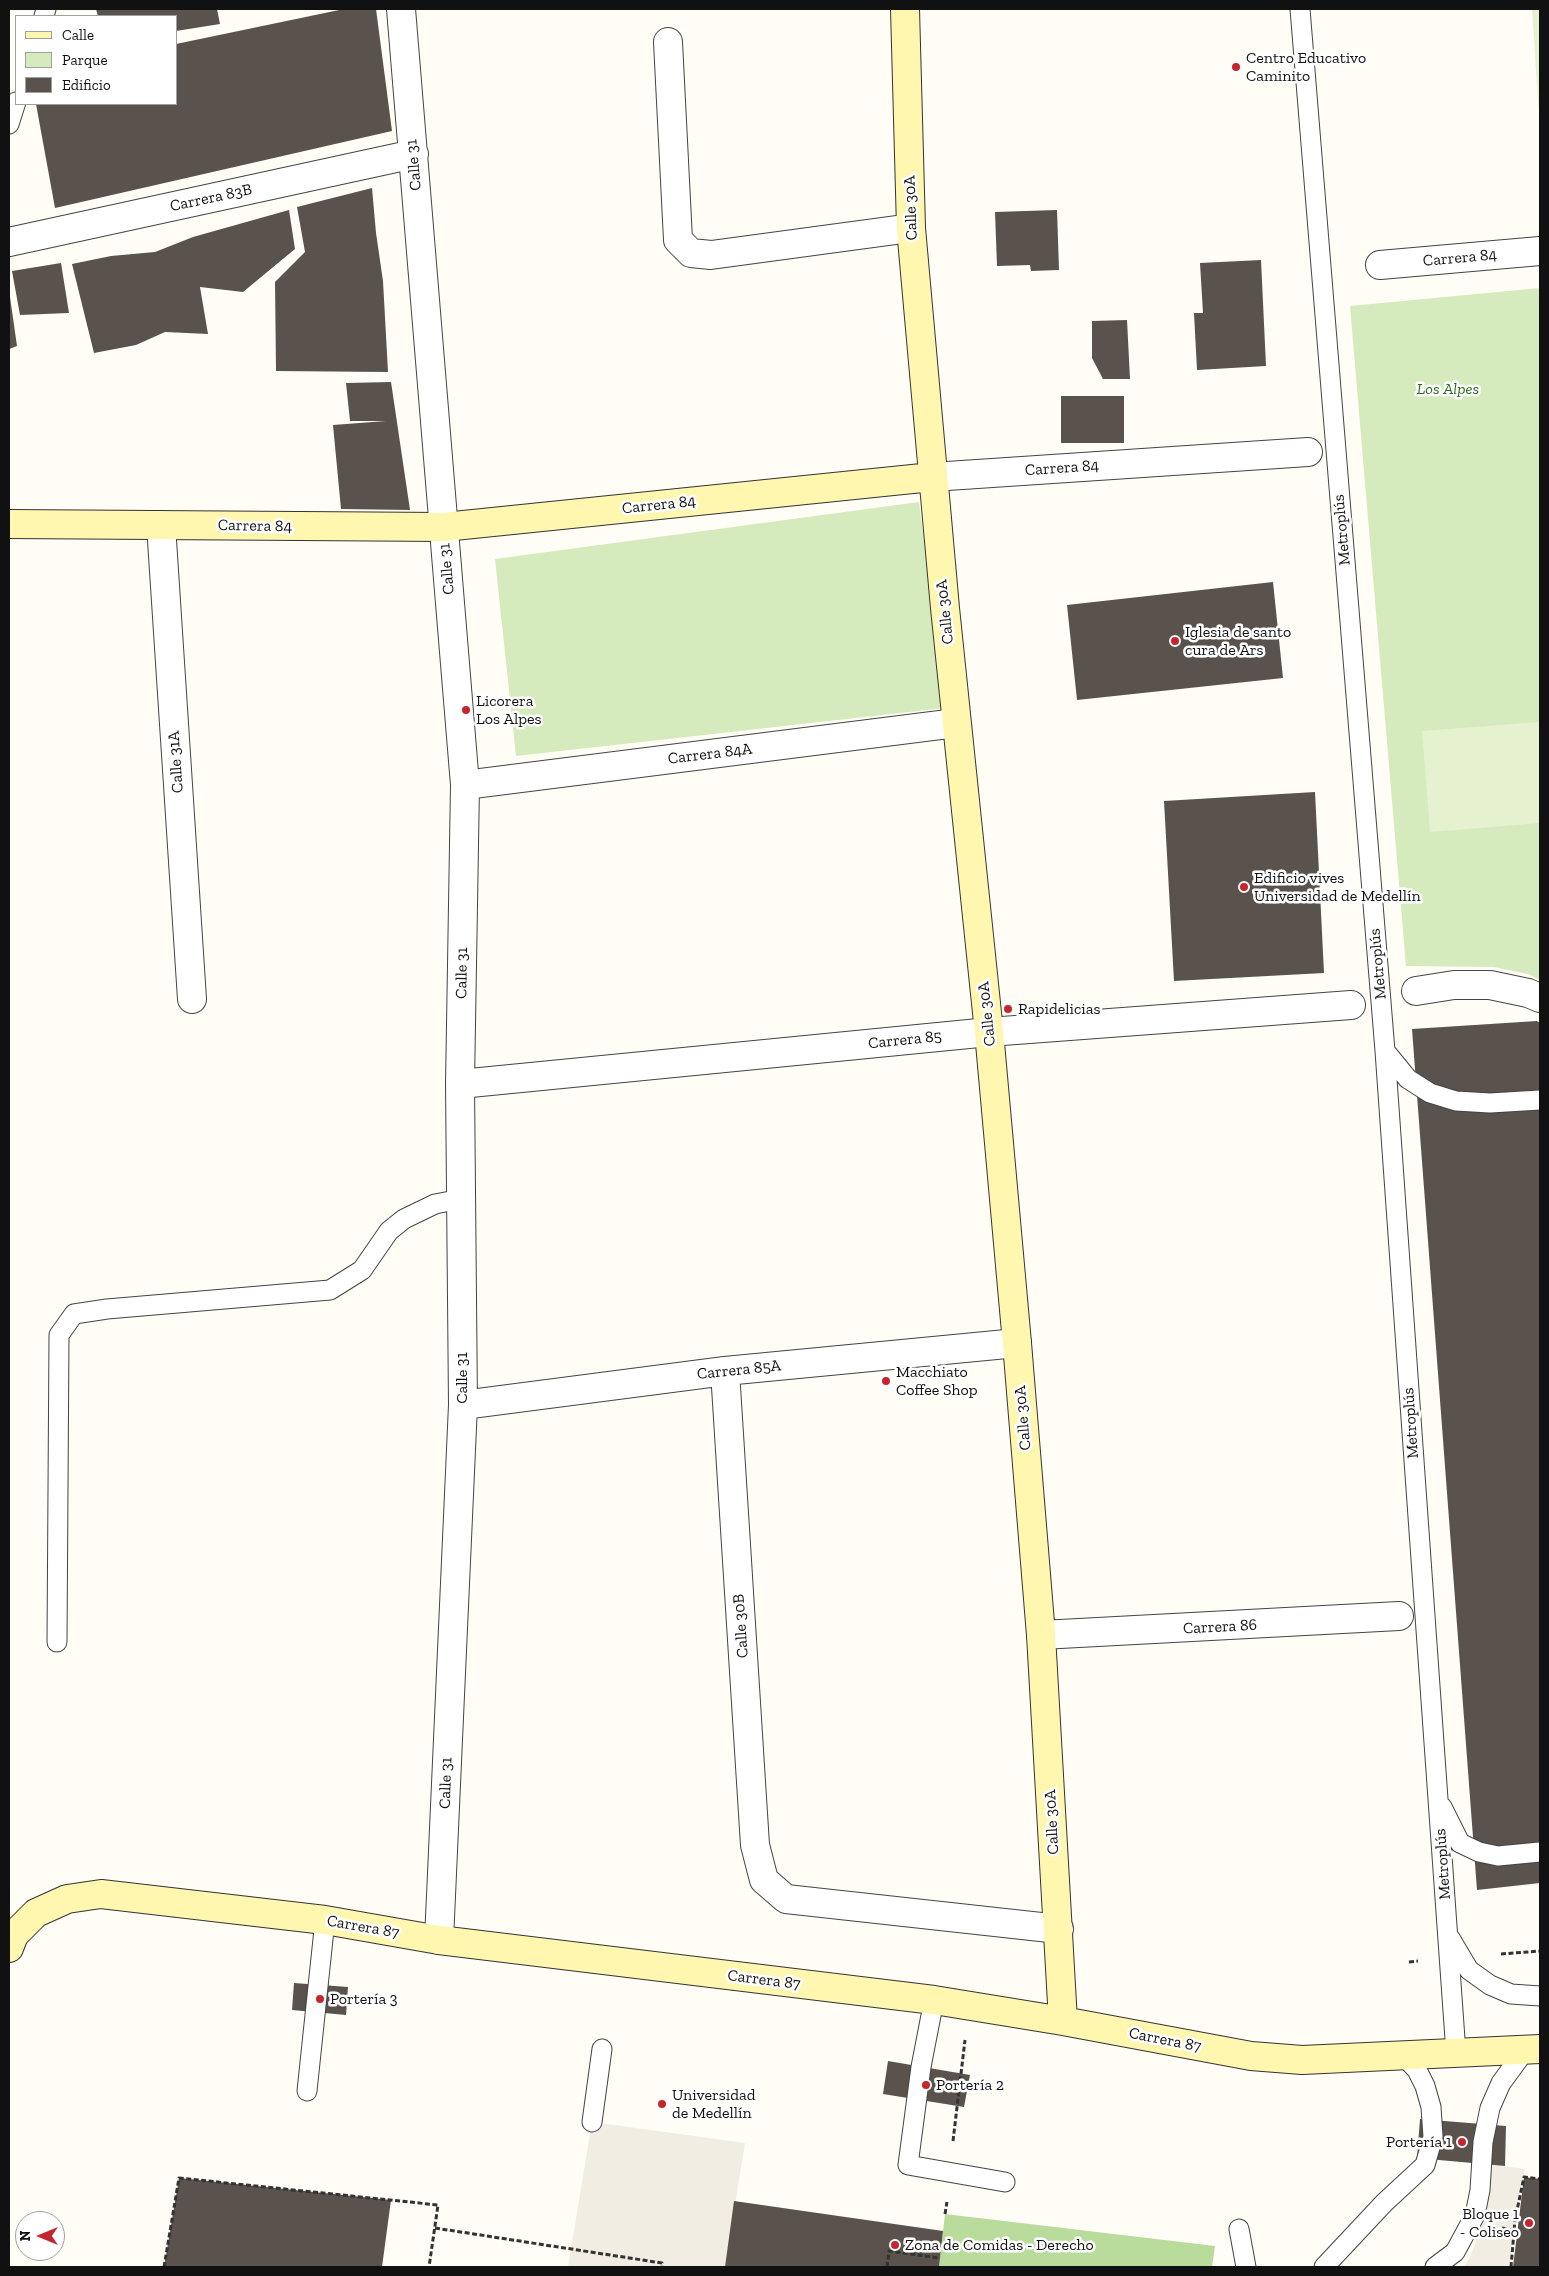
<!DOCTYPE html>
<html>
<head>
<meta charset="utf-8">
<style>
  body { margin:0 }
  #map { position:relative; width:1549px; height:2276px; overflow:hidden; background:#fffdf5; font-family:"Zilla Slab",serif }
  canvas { display:block }
  .frame { position:absolute; inset:0; border:10px solid #111; pointer-events:none }
  .legend { position:absolute; left:15px; top:15px; width:162px; height:90px; box-sizing:border-box; background:#fff; border:1px solid #a0a0a0; margin:0; padding:6px 9px; list-style:none; font-size:15px; color:#111 }
  .legend li { display:flex; align-items:center; gap:10px; height:25px }
  .legend b { width:25px; border:1px solid #a0a0a0 }
  .north { position:absolute; left:15px; top:2211px; width:50px; height:50px; box-sizing:border-box; background:#fff; border:1px solid #a0a0a0; border-radius:50%; rotate:270deg; font-size:14px; font-weight:700; line-height:20px; text-align:center; color:#111 }
  .north::after { content:''; display:block; margin:auto; width:18px; height:22px; background:#c4262e; clip-path:polygon(50% 0,100% 100%,50% 72%,0 100%) }
</style>
</head>
<body>
<div id="map">
<canvas width="1549" height="2276"></canvas>
<div class="frame"></div>
<ul class="legend">
<li><b style="height:6px;background:#fff6b0"></b>Calle</li>
<li><b style="height:14px;background:#d5ebbd"></b>Parque</li>
<li><b style="height:14px;background:#5a524d"></b>Edificio</li>
</ul>
<div class="north">N</div>
</div>
<script>
const ctx = document.querySelector('canvas').getContext('2d');
ctx.lineJoin = 'round';
function paint(path, color) { ctx.fillStyle = color; ctx.fill(path, 'evenodd'); }
const poly = rows => new Path2D(rows.map(r => 'M' + r).join(''));
function trace(path, color, width, dash) { ctx.strokeStyle = color; ctx.lineWidth = width; ctx.lineCap = dash ? 'butt' : 'round'; ctx.setLineDash(dash || []); ctx.stroke(path); }
function drawText(font, color, halo, rows, align = 'center') {
  ctx.font = font + ' "Zilla Slab",serif'; ctx.lineWidth = 5; ctx.setLineDash([]); ctx.textBaseline = 'middle'; ctx.strokeStyle = halo; ctx.fillStyle = color; for (const [text, x, y, turn = 0] of rows) {
    ctx.save(); ctx.translate(x, y); ctx.rotate((+turn || 0) * Math.PI / 180); ctx.textAlign = isNaN(turn) ? turn : align; if (halo) ctx.strokeText(text, 0, 0); ctx.fillText(text, 0, 0); ctx.restore();
  }
}
const green = poly([
  [1540,288,1540,980,1528,974,1494,967,1406,966,1350,306],
  [919,502,945,708,516,756,495,559]
]);
const forest = poly([
  [945,2214,1215,2246,1212,2267,939,2267]
]);
const pitch = poly([
  [1532,9,1540,9,1540,131],
  [1540,722,1540,823,1430,832,1422,731]
]);
const plaza = poly([
  [592,2122,745,2143,725,2267,568,2267],
  [1486,2164,1525,2169,1515,2220,1510,2267,1463,2267,1470,2258,1479,2231,1484,2203]
]);
const building = poly([
  [96,9,217,9,220,24,176,31,176,16,98,16],
  [344,9,376,9,392,131,55,208,36,104,176,104,176,44],
  [372,188,376,233,383,281,388,372,276,371,275,282,305,252,297,207],
  [289,210,295,249,243,292,200,287,208,334,165,332,136,345,94,353,72,264,111,256,155,252,193,237],
  [1057,210,1059,270,1031,271,1030,265,997,266,995,212],
  [1261,260,1266,366,1197,370,1194,313,1203,313,1200,263],
  [61,263,69,313,20,315,12,271],
  [9,290,17,346,9,349],
  [1127,320,1130,379,1103,379,1092,358,1092,321],
  [391,382,410,510,341,509,333,425,386,421,350,421,346,383],
  [1061,396,1124,396,1124,443,1061,443],
  [1273,582,1283,678,1077,700,1067,605],
  [1315,792,1324,973,1174,981,1164,801],
  [1537,1021,1540,1023,1540,1883,1477,1890,1412,1029],
  [294,1983,348,1987,346,2015,292,2010],
  [888,2061,970,2075,964,2107,883,2094],
  [1420,2119,1506,2126,1505,2166,1417,2158],
  [1524,2177,1540,2179,1540,2267,1513,2267],
  [179,2178,391,2200,382,2267,164,2267],
  [734,2201,943,2231,939,2267,725,2267]
]);
const path = poly([
  [1501,1954,1540,1951],
  [1409,1962,1418,1961],
  [953,2141,965,2040],
  [945,2214,947,2202],
  [435,2228,662,2263,662,2267],
  [1502,2228,1514,2231],
  [164,2267,179,2178,438,2205,429,2267],
  [887,2267,889,2251,940,2258],
  [1511,2267,1515,2220,1524,2177,1540,2179]
]);
const lane = poly([
  [1300,9,1385,1051,1456,2053],
  [44,16,46,9],
  [9,124,16,102],
  [1385,1051,1408,1079,1430,1093,1456,1101,1490,1103,1540,1100],
  [57,1642,59,1335,74,1314,107,1309,330,1290,362,1270,389,1231,404,1219,435,1204,461,1199],
  [1442,1807,1460,1843,1479,1852,1498,1856,1540,1852],
  [1450,1938,1469,1970,1490,1985,1511,1994,1540,1996],
  [934,2000,921,2067,908,2165,1005,2182],
  [307,2091,325,1920],
  [592,2122,602,2049],
  [1239,2229,1246,2267],
  [1324,2267,1384,2203,1425,2165,1433,2137,1431,2107,1425,2086,1417,2070,1404,2056],
  [1435,2267,1455,2252,1475,2215,1480,2190,1483,2142,1490,2108,1501,2083,1526,2049]
]);
const street = poly([
  [401,9,465,785,460,1084,463,1405,439,1940],
  [668,42,678,240,691,253,711,255,911,228],
  [9,242,414,154],
  [1380,265,1540,251],
  [932,477,1308,452],
  [161,525,192,999],
  [465,785,956,723],
  [1416,991,1454,985,1490,985,1528,993,1540,998],
  [460,1084,989,1032,1351,1005],
  [725,1371,755,1845,764,1880,786,1899,1059,1929],
  [463,1405,725,1371,1017,1343],
  [1041,1635,1399,1616]
]);
const secondary = poly([
  [905,9,911,228,945,608,989,1032,1017,1343,1041,1635,1063,2021],
  [9,524,444,527,932,477],
  [9,1948,14,1935,36,1913,67,1899,101,1894,325,1920,439,1940,934,2000,1063,2021,1251,2056,1302,2060,1540,2049]
]);
const markers = [
  [1236,67,5,"#c4262e"],
  [1175,641,5,"#c4262e"],
  [466,710,5,"#c4262e"],
  [1244,887,5,"#c4262e"],
  [1008,1009,5,"#c4262e"],
  [886,1381,5,"#c4262e"],
  [320,1999,5,"#c4262e"],
  [926,2085,5,"#c4262e"],
  [662,2104,5,"#c4262e"],
  [1462,2142,5,"#c4262e"],
  [1529,2223,5,"#c4262e"],
  [895,2245,5,"#c4262e"]
];
const poiNames = [
  ["Centro Educativo",1246,58],
  ["Caminito",1246,76],
  ["Iglesia de santo",1185,632],
  ["cura de Ars",1185,650],
  ["Licorera",476,701],
  ["Los Alpes",476,719],
  ["Edificio vives",1254,878],
  ["Universidad de Medellín",1254,896],
  ["Rapidelicias",1018,1009],
  ["Macchiato",896,1372],
  ["Coffee Shop",896,1390],
  ["Portería 3",330,1999],
  ["Portería 2",936,2085],
  ["Universidad",672,2095],
  ["de Medellín",672,2113],
  ["Portería 1",1452,2142,"right"],
  ["Bloque 1",1519,2214,"right"],
  ["- Coliseo",1519,2232,"right"],
  ["Zona de Comidas - Derecho",905,2245]
];
const streetNames = [
  ["Calle 31",414,165,-95],
  ["Carrera 83B",211,198,-12],
  ["Calle 30A",911,208,-92],
  ["Carrera 84",1460,258,-5],
  ["Carrera 84",1062,468,-4],
  ["Carrera 84",659,505,-6],
  ["Carrera 84",255,526,1],
  ["Metroplús",1342,530,-95],
  ["Calle 31",447,569,-95],
  ["Calle 30A",945,612,-96],
  ["Carrera 84A",710,754,-7],
  ["Calle 31A",176,762,-94],
  ["Metroplús",1378,964,-95],
  ["Calle 31",462,973,-89],
  ["Calle 30A",987,1014,-96],
  ["Carrera 85",905,1040,-6],
  ["Carrera 85A",739,1370,-6],
  ["Calle 31",462,1378,-90],
  ["Calle 30A",1023,1418,-95],
  ["Metroplús",1411,1423,-94],
  ["Calle 30B",741,1626,-94],
  ["Carrera 86",1220,1627,-3],
  ["Calle 31",446,1783,-88],
  ["Calle 30A",1052,1822,-93],
  ["Metroplús",1443,1864,-94],
  ["Carrera 87",363,1927,10],
  ["Carrera 87",764,1980,7],
  ["Carrera 87",1165,2040,11]
];
const parkNames = [
  ["Los Alpes",1448,389]
];
paint(green, '#d5ebbd');
paint(forest, '#b9dc9c');
paint(pitch, '#e6f2cf');
paint(plaza, '#f1ede2');
paint(building, '#5a524d');
trace(lane, '#444', 21);
trace(street, '#444', 30);
trace(secondary, '#333', 30);
trace(path, '#333', 3, [5, 2.5]);
trace(lane, '#fff', 19);
trace(street, '#fff', 28);
trace(secondary, '#fff6b0', 28);
for (const [x, y, r, color] of markers) { const dot = new Path2D(); dot.arc(x, y, r, 0, 2 * Math.PI); ctx.fillStyle = color; ctx.fill(dot); trace(dot, '#fff', 2); }
drawText('16px', '#111', '#fff', poiNames, 'left');
drawText('16px', '#111', '#fff', streetNames);
drawText('italic 16px', '#2f6b1f', '#fff', parkNames);
</script>
</body>
</html>
